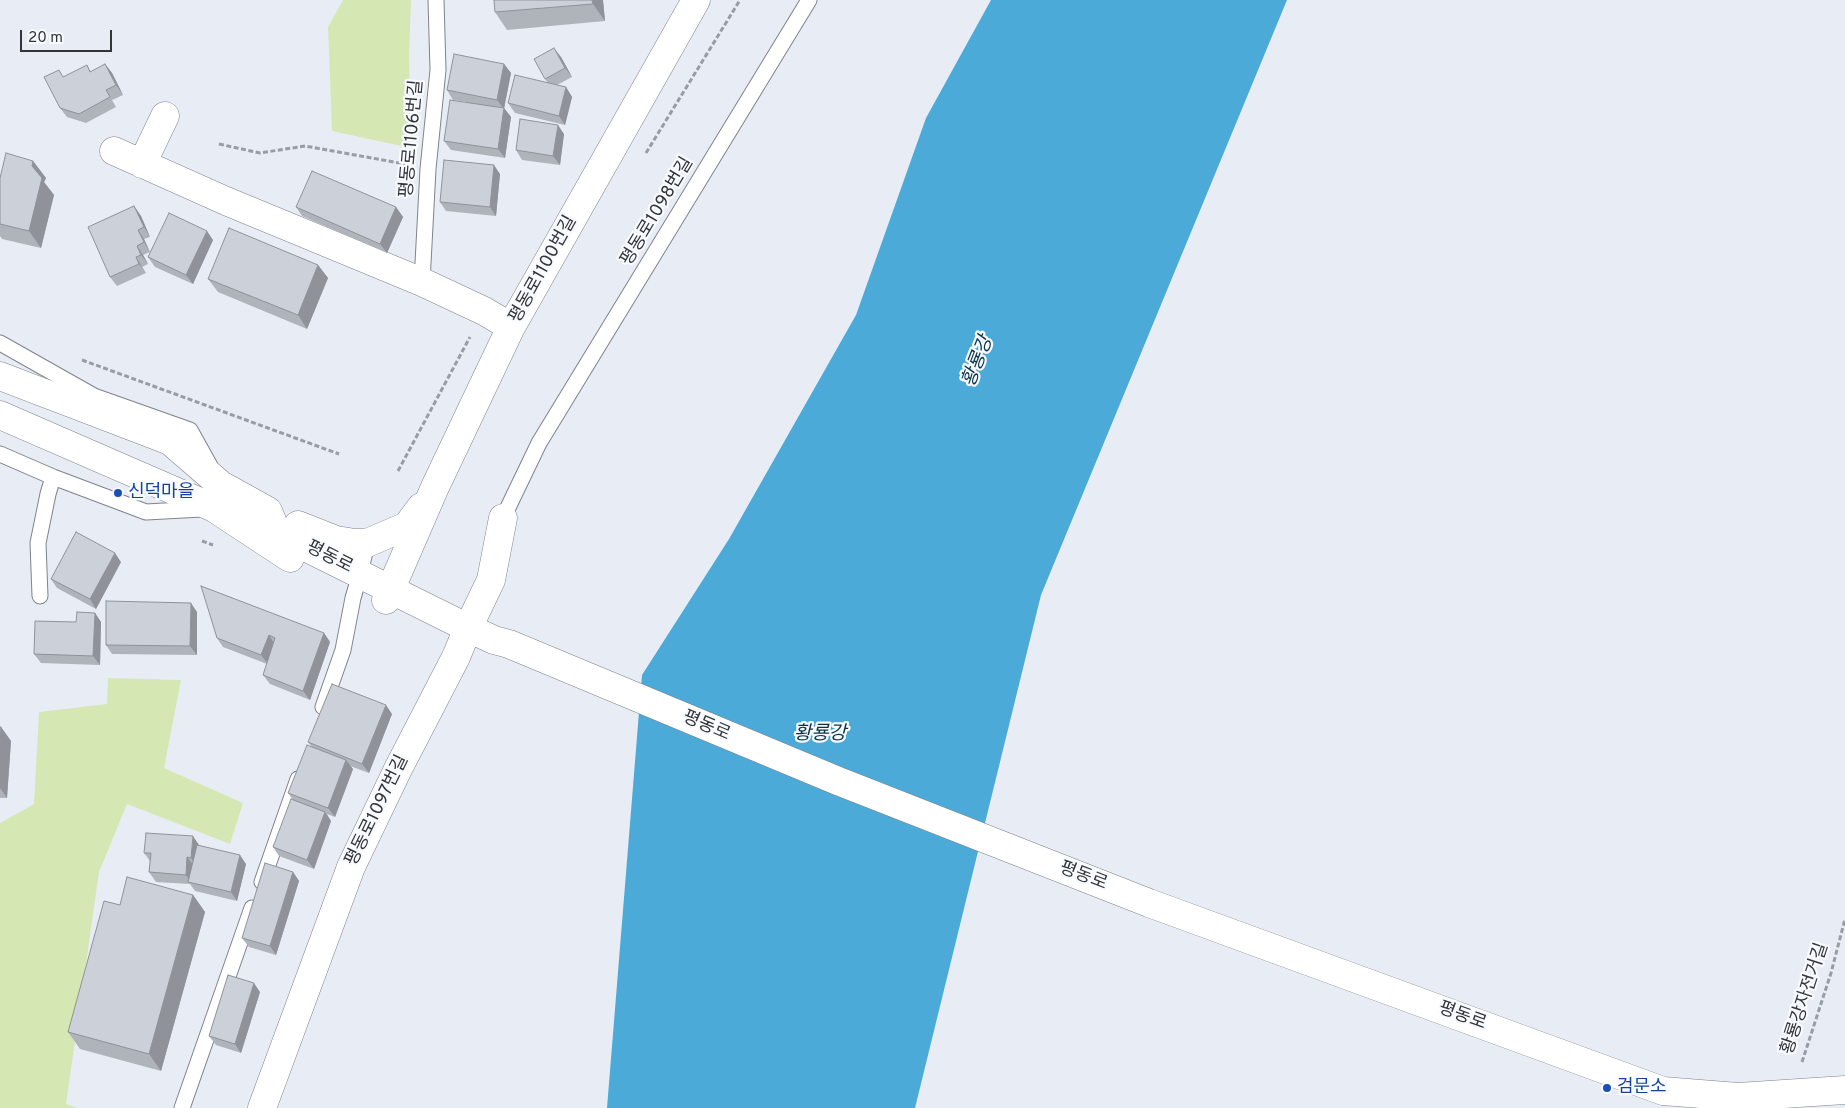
<!DOCTYPE html>
<html>
<head>
<meta charset="utf-8">
<style>
  body { margin:0 }
  #map { position:relative; width:1845px; height:1108px; overflow:hidden; background:#e8edf5; font-family:Overpass,sans-serif }
  canvas { display:block }
  .scale { position:absolute; left:20px; top:30px; width:92px; height:22px; box-sizing:border-box; border:2px solid #333538; border-top:0; padding-left:6px; font-size:15px; line-height:18px; white-space:nowrap; color:#333538; -webkit-text-stroke:4px #f7faff; paint-order:stroke }
</style>
</head>
<body>
<div id="map">
<canvas width="1845" height="1108"></canvas>
<div class="scale">20 m</div>
</div>
<script>
const ctx = document.querySelector('canvas').getContext('2d');
ctx.lineJoin = 'round';
function paint(path, color) { ctx.fillStyle = color; ctx.fill(path, 'evenodd'); }
const poly = rows => new Path2D(rows.map(r => 'M' + r).join(''));
function trace(path, color, width, dash) { ctx.strokeStyle = color; ctx.lineWidth = width; ctx.lineCap = dash ? 'butt' : 'round'; ctx.setLineDash(dash || []); ctx.stroke(path); }
function drawText(font, color, halo, rows, align = 'center') {
  ctx.font = font + ' Overpass,"Noto Sans KR",sans-serif'; ctx.lineWidth = 4.5; ctx.setLineDash([]); ctx.textBaseline = 'middle'; ctx.strokeStyle = halo; ctx.fillStyle = color; for (const [text, x, y, turn = 0] of rows) {
    ctx.save(); ctx.translate(x, y); ctx.rotate((+turn || 0) * Math.PI / 180); ctx.textAlign = isNaN(turn) ? turn : align; if (halo) ctx.strokeText(text, 0, 0); ctx.fillText(text, 0, 0); ctx.restore();
  }
}
const green = poly([
  [343,0,411,0,409,58,411,148,332,131,328,27],
  [108,678,181,680,164,768,243,803,230,844,127,804,99,872,66,1104,77,1108,0,1108,0,823,34,804,39,712,107,704]
]);
const water = poly([
  [991,0,1287,0,1041,595,915,1108,607,1108,642,675,729,539,856,315,926,118]
]);
const path = poly([
  [219,144,260,153,305,146,405,164],
  [646,153,740,0],
  [82,360,339,454],
  [398,471,470,337],
  [202,541,213,545],
  [1802,1062,1831,973,1845,919]
]);
const lane = poly([
  [422,282,428,169,438,70,436,0],
  [0,343,94,396,190,430,210,466],
  [0,454,53,477,146,512,202,509],
  [503,518,539,443,809,0],
  [40,596,38,543,48,494,53,477],
  [323,707,343,650,353,598,360,574,367,543],
  [262,882,298,779],
  [182,1108,252,908]
]);
const street = poly([
  [114,151,226,201,422,282,484,311,511,327],
  [142,164,165,116],
  [0,376,170,441,221,485,268,511,277,533,468,628,494,640,509,644,838,781,1149,903,1663,1091,1738,1097,1845,1090],
  [0,415,214,508,290,558],
  [298,525,336,540,355,543,367,543,407,526,421,507],
  [386,600,435,487,511,327,696,0],
  [262,1108,351,867,398,769,456,657,468,628,491,580,503,518]
]);
const wall = poly([
  [603,0,605,21,507,30,495,12],
  [561,57,572,77,557,85,566,87,572,97,565,125,515,113,508,103,548,83,545,79],
  [105,64,112,73,123,95,112,100,116,107,86,123,67,117,60,108,64,77,87,65,91,72],
  [504,64,511,73,504,108,511,117,505,158,451,150,444,141,467,102,453,100,447,90],
  [564,134,560,165,522,160,516,150],
  [33,161,46,178,44,182,54,195,41,248,2,239,0,236,0,178],
  [500,174,496,216,446,211,440,202],
  [134,206,141,216,150,237,144,239,150,252,143,255,148,264,142,267,146,273,117,286,110,277],
  [296,207,396,207,403,217,387,253,302,216],
  [213,240,193,284,155,267,148,257],
  [318,265,328,278,307,329,218,292,208,279],
  [121,562,96,609,57,588,51,579],
  [197,612,197,655,112,654,106,645],
  [95,613,101,622,100,665,41,663,34,654,76,622],
  [324,633,330,642,310,700,270,684,263,675,267,664,223,647,217,638],
  [392,714,369,773,350,766,353,769,335,817,327,814,331,821,314,869,279,856,273,847,293,800,288,793,312,747,308,742],
  [0,727,1,727,11,741,7,798,0,798],
  [199,845,246,864,237,901,195,891,190,884,156,882,149,872,150,861,144,853],
  [293,872,299,881,276,955,249,947,242,938],
  [193,895,205,912,161,1071,80,1049,68,1032,120,905],
  [260,992,241,1053,216,1045,209,1036]
]);
const shadedWall = poly([
  [592,0,603,0,605,21,593,4],
  [554,48,561,57,572,77,565,68],
  [105,64,112,73,123,95,116,85],
  [504,64,511,73,504,109,497,100],
  [566,87,572,97,565,125,559,116],
  [504,108,511,117,505,158,498,149],
  [558,125,564,134,560,165,553,156],
  [33,161,46,178,44,182,54,195,41,248,29,231,32,166],
  [494,165,500,174,496,216,490,207],
  [134,206,141,216,150,237,144,227],
  [396,207,403,217,387,253,380,244],
  [138,230,144,239,150,252,144,242],
  [207,231,213,240,193,284,186,275],
  [137,246,143,255,148,264,141,255],
  [136,257,142,267,146,273,139,264],
  [318,265,328,278,307,329,298,315],
  [115,553,121,562,96,609,90,599],
  [191,603,197,612,197,655,190,646],
  [95,613,101,622,100,665,93,656],
  [324,633,330,642,310,700,303,691],
  [269,635,275,645,268,664,261,655],
  [386,705,392,714,369,773,362,764],
  [1,727,11,741,7,798,0,788,0,746],
  [346,760,353,769,335,817,328,808],
  [325,812,331,821,314,869,307,860],
  [193,836,199,845,197,867,191,858],
  [240,855,246,864,237,901,231,892],
  [187,857,194,866,191,882,186,875],
  [293,872,299,881,276,955,270,946],
  [193,895,205,912,161,1071,149,1054],
  [254,983,260,992,241,1053,235,1044]
]);
const building = poly([
  [494,0,592,0,593,4,495,12,494,0],
  [554,48,565,68,545,79,534,59,554,48],
  [454,54,504,64,497,100,447,90,454,54],
  [105,64,116,85,106,90,110,97,79,114,60,108,44,77,59,70,63,77,87,65,90,72,105,64],
  [515,75,566,87,559,116,508,103,515,75],
  [450,100,504,108,498,149,444,141,450,100],
  [520,119,558,125,553,156,516,150,520,119],
  [6,153,33,161,32,166,42,178,29,231,0,224,0,178,6,153],
  [444,160,494,165,490,207,440,202,444,160],
  [312,171,396,207,380,244,296,207,312,171],
  [134,206,144,227,138,230,144,242,137,246,141,255,136,257,139,264,110,277,88,227,134,206],
  [169,213,207,231,186,275,148,257,169,213],
  [229,228,318,265,298,315,208,279,229,228],
  [76,532,115,553,90,599,51,579,76,532],
  [201,586,324,633,303,691,263,675,275,638,269,635,261,655,217,638,201,586],
  [106,601,191,603,190,646,106,645,106,601],
  [77,612,95,613,93,656,34,654,35,621,76,622,77,612],
  [332,684,386,705,362,764,308,742,332,684],
  [0,727,1,727,0,746,0,727],
  [307,745,346,760,328,808,288,793,307,745],
  [291,799,325,812,307,860,273,847,291,799],
  [146,833,193,836,191,858,187,857,186,875,149,872,151,853,144,853,146,833],
  [197,845,240,855,231,892,188,882,197,845],
  [265,863,293,872,270,946,242,938,265,863],
  [127,877,193,895,149,1054,68,1032,104,901,120,905,127,877],
  [228,975,254,983,235,1044,209,1036,228,975]
]);
const markers = [
  [118,493,5,"#1a4fb4"],
  [1607,1088,5,"#1a4fb4"]
];
const streetNames = [
  ["평동로1106번길",413,139,-85],
  ["평동로1098번길",658,212,-59],
  ["평동로1100번길",544,270,-61],
  ["평동로",329,558,27],
  ["평동로",706,727,23],
  ["평동로1097번길",378,811,-64],
  ["평동로",1083,877,21],
  ["황룡강자전거길",1806,999,-72],
  ["평동로",1462,1017,20]
];
const transitNames = [
  ["신덕마을",128,493],
  ["검문소",1617,1088]
];
const waterNames = [
  ["황룡강",979,362,-69],
  ["황룡강",820,735]
];
paint(green, '#d5e8b3');
paint(water, '#4baad8');
trace(lane, '#7f838a', 17);
trace(street, '#7f838a', 29);
trace(path, '#999ca2', 3, [5, 2.5]);
trace(lane, '#fff', 15);
trace(street, '#fff', 28);
paint(wall, '#afb4bb');
paint(shadedWall, '#8f9298');
paint(building, '#ccd1d9');
trace(building, '#8f9298', 1);
for (const [x, y, r, color] of markers) { const dot = new Path2D(); dot.arc(x, y, r, 0, 2 * Math.PI); ctx.fillStyle = color; ctx.fill(dot); trace(dot, '#f7faff', 2); }
drawText('18px', '#333538', '#f7faff', streetNames);
drawText('18px', '#164399', '#f7faff', transitNames, 'left');
drawText('italic 19px', '#093448', '#f7faff', waterNames);
</script>
</body>
</html>
